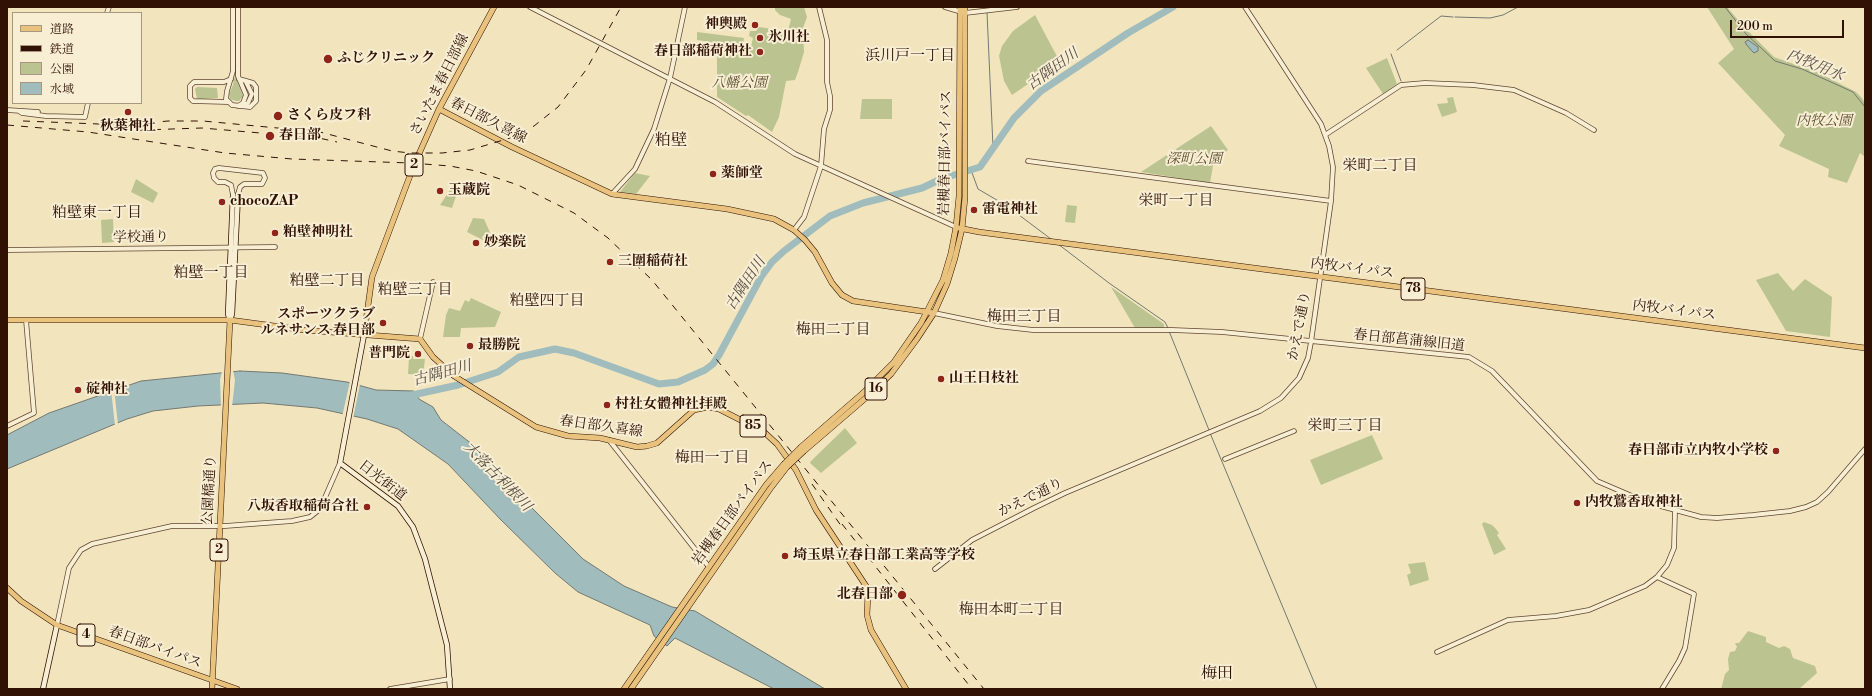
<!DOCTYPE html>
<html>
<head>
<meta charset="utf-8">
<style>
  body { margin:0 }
  #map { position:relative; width:1872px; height:696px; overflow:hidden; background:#f2e5bd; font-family:"Libre Bodoni","Noto Serif JP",serif }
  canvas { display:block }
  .frame { position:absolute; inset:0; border:8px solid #301103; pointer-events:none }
  .legend { position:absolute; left:12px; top:12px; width:130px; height:92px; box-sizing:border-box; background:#f7eed4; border:1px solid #a79680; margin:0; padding:5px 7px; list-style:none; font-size:12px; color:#301103 }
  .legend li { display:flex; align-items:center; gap:8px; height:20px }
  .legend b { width:20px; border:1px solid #a79680 }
  .scale { position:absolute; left:1730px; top:20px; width:114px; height:18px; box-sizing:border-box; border:2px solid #301103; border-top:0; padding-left:5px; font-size:12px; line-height:14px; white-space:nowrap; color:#301103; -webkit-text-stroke:3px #f7eed4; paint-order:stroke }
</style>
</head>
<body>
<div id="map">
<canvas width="1872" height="696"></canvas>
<div class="frame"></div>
<ul class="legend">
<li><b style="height:5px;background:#e9c27e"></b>道路</li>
<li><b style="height:5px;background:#301103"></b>鉄道</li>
<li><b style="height:11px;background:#bbc490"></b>公園</li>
<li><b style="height:11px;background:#a0bcbc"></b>水域</li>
</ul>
<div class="scale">200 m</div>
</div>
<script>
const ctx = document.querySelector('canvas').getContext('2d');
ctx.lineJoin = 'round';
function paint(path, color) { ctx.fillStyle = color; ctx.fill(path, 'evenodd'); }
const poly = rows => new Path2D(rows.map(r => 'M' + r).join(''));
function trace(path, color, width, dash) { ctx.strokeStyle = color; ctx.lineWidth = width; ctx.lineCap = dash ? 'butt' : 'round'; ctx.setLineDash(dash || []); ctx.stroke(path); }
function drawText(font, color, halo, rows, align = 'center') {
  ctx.font = font + ' "Libre Bodoni","Noto Serif JP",serif'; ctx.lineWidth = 4; ctx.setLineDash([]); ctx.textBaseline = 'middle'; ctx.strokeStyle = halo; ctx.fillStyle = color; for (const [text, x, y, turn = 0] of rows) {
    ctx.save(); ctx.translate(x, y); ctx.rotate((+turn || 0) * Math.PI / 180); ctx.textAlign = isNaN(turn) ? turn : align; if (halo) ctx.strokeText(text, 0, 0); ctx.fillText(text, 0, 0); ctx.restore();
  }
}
const green = poly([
  [775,7,804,7,807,17,803,28,804,52,798,72,795,80,786,81,779,117,772,132,748,115,746,116,717,97,717,43,697,40,697,32,744,38,742,50,750,51,753,38,749,36,750,31,756,31,759,27,788,31,791,19,780,15,775,10],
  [1707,7,1727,7,1744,27,1774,57,1819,73,1856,92,1862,98,1865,103,1865,157,1860,153,1847,183,1828,177,1829,169,1779,146,1785,135,1718,63,1734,49],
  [1035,15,1060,62,1012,95,1004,81,999,56,1002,46,1013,31],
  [1387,58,1397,84,1383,94,1366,68],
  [235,74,243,96,239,101,236,101,230,99,229,94,233,85],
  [197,87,217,88,218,98,197,99,195,89],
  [1453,97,1457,112,1442,117,1437,104,1448,103,1447,98],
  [862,99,892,99,892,119,860,119],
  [1211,126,1228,150,1214,160,1210,183,1141,172],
  [635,173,650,176,636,194,620,192],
  [136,179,158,193,153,203,131,192],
  [452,187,458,190,452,208,440,205],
  [1067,205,1077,206,1075,223,1065,222],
  [473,218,484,219,493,239,491,244,467,232],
  [113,219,114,242,102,243,101,220],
  [1778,273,1793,291,1805,279,1832,297,1830,337,1786,331,1756,280],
  [1111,287,1164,324,1164,328,1135,328],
  [471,298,501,312,495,327,461,328,460,337,443,337,446,315,449,308,460,311,465,300,469,302],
  [409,356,413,356,413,359,425,359,423,375,408,374],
  [845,428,857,443,821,473,810,463,811,461],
  [1372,435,1383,459,1321,485,1310,460],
  [1484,522,1492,525,1496,529,1499,533,1497,535,1506,549,1494,555,1482,524],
  [1425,562,1429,580,1410,586,1407,575,1411,573,1408,564],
  [1748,631,1766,637,1766,642,1779,648,1784,646,1790,649,1793,658,1815,666,1817,673,1799,689,1721,689,1725,674,1729,670,1728,659,1730,652,1735,651,1737,647,1735,643,1739,643]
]);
const water = poly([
  [1748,40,1758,47,1758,51,1754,53,1751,50,1746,44,1745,42,1748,40],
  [240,371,282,373,347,382,376,390,414,391,419,399,433,407,441,420,477,448,530,506,583,559,624,586,672,607,695,611,825,689,774,689,675,638,667,646,654,636,650,625,578,592,555,573,501,520,448,464,398,429,367,419,317,408,263,403,198,406,153,411,127,419,7,469,7,435,49,413,141,381,240,371]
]);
const pier = poly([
  [233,370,235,380,232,407,221,407,220,380,222,371],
  [350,381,360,384,353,419,342,417],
  [114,388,118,425,115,426,111,389]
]);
const stream = poly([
  [1725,7,1746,34,1775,61,1802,69,1853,92,1865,107],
  [987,12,993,147],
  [1455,17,1490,18,1503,15,1518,7],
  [1397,50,1441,16,1453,17],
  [1391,54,1401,81],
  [971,170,978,189,1007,206,1051,239],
  [1058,244,1109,283,1165,322,1168,328],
  [1169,331,1209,430],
  [1210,433,1317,689]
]);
const river = poly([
  [408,396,458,385,498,372,519,357,555,349,574,353,659,384,678,382,705,370,713,364,719,355,761,277,772,262,784,251,830,216,863,203,922,188,941,179,980,167,1014,118,1041,91,1128,33,1173,7]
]);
const tertiary = poly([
  [233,7,233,71,227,91,226,99,232,105,250,107,256,101,256,87,253,83,239,79],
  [238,7,238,76,246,95,243,103,238,106],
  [530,7,715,102,795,154,956,227],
  [945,7,965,13,1017,7],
  [107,13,109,7],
  [228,102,193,101,190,98,190,86,194,82,224,82,231,79],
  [243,106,248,103,252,94,246,82],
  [7,110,38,112],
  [19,111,22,113,46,116,85,117,88,103],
  [1325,135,1401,85,1425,83,1473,85,1514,90,1566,113,1594,130],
  [1028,161,1331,201],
  [612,194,635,169,654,129,670,78,685,7],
  [233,195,231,185,225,182,218,182,214,178,213,173,215,169,219,168,263,173,265,178,262,184,244,184,240,187,238,195],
  [794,230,804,217,821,166,824,129,830,110,830,96,827,82,827,40,819,7],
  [7,250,275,247],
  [934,313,997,326,1033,330,1172,330,1222,332,1469,357,1492,371,1597,481,1646,502,1701,517,1717,518,1753,515,1790,511,1806,507,1817,502,1828,492,1865,449],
  [420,339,433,282],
  [7,426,34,413,26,320],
  [609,440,709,567],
  [1225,459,1294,431],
  [935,569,972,540,1034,508,1065,493,1260,411,1281,398,1299,378,1308,358,1311,342,1331,201,1333,167,1329,146,1321,124,1245,7],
  [57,625,69,568,81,550,92,544,172,526,225,526,292,521,310,517,320,509,340,463],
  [1437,652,1508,620,1556,616,1589,610,1645,586,1657,577],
  [390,689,450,679],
  [1662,689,1679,661,1685,648,1694,594,1657,577,1667,565,1674,548,1675,511]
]);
const secondary = poly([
  [230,320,232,314,238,195],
  [230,320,228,314,233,195],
  [364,335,340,463,398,506,413,527,425,559,447,645,450,689],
  [43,689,57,625]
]);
const primary = poly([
  [439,109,512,147,612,194,727,209,774,219,794,230,805,240,815,252,832,283,842,295,853,301,934,313],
  [959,228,979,232,1865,348],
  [7,320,230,320,304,330,420,339,433,357,454,376,536,427,568,436,600,438,637,447,647,446,657,443,694,410,708,407,719,409,764,432,777,444,796,470,816,510,866,586,868,593,867,615,871,630,906,689],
  [364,335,372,277,414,165,439,109,494,7],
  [212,689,230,320]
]);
const trunk = poly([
  [801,447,863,393,894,362,921,323,943,280,951,253,956,227,959,196,960,7],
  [804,451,868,396,891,374,917,339,934,313,947,284,955,258,962,229,965,197,965,7],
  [7,588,21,601,57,625,237,689],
  [624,689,766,485,784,464],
  [631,689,770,489,787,467]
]);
const rail = poly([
  [23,121,124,125,168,121,203,121,320,132,392,151,410,153,442,153,470,150,510,138,534,126,558,107,586,70,621,7],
  [7,125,88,132,225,153,292,159,411,163,450,166,476,171,518,185,574,213,608,238,652,280,984,689],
  [112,131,202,128,319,138,337,142],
  [812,484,844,530],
  [842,524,972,689]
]);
const trunkBridge = poly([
  [784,464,801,447],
  [787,467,804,451]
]);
const markers = [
  [755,25,4,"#8f2418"],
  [760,38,4,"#8f2418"],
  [760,52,4,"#8f2418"],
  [328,59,5,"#8f2418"],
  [128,112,4,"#8f2418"],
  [278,116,5,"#8f2418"],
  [270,136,5,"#8f2418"],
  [713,174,4,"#8f2418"],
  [440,191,4,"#8f2418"],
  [222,202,4,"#8f2418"],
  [974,210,4,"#8f2418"],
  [275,233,4,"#8f2418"],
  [476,243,4,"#8f2418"],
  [610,262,4,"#8f2418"],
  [383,323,4,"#8f2418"],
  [470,346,4,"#8f2418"],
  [418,354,4,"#8f2418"],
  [941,379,4,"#8f2418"],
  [78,390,4,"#8f2418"],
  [607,405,4,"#8f2418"],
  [1776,451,4,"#8f2418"],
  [1577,503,4,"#8f2418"],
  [367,507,4,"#8f2418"],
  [785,556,4,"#8f2418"],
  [902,595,5,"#8f2418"]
];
const shields = [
  [414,165,18],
  [1413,289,24],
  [876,389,22],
  [753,426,26],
  [219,550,18],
  [86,635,18]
];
const shieldNames = [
  ["2",414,165],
  ["78",1413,289],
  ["16",876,389],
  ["85",753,426],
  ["2",219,550],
  ["4",86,635]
];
const poiNames = [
  ["神輿殿",747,25,"right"],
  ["氷川社",768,38],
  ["春日部稲荷神社",752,52,"right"],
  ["ふじクリニック",337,59],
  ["さくら皮フ科",287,116],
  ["秋葉神社",128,127,"center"],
  ["春日部",279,136],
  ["薬師堂",721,174],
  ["玉蔵院",448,191],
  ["chocoZAP",230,202],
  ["雷電神社",982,210],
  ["粕壁神明社",283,233],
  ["妙楽院",484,243],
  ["三圍稲荷社",618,262],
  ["スポーツクラブ",375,315,"right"],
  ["ルネサンス 春日部",375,331,"right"],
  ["最勝院",478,346],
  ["普門院",410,354,"right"],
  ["山王日枝社",949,379],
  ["碇神社",86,390],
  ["村社女體神社拝殿",615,405],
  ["春日部市立内牧小学校",1768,451,"right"],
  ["内牧鷲香取神社",1585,503],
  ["八坂香取稲荷合社",359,507,"right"],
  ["埼玉県立春日部工業高等学校",793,556],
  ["北春日部",893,595,"right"]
];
const parkNames = [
  ["八幡公園",739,84],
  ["内牧公園",1824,122],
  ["深町公園",1194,160]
];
const streetNames = [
  ["さいたま春日部線",440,85,-63],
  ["春日部久喜線",488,121,27],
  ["岩槻春日部バイパス",946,153,-89],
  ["学校通り",141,238,-1],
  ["内牧バイパス",1352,269,7],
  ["内牧バイパス",1674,311,7],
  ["かえで通り",1300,326,-79],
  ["春日部菖蒲線旧道",1409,341,6],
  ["春日部久喜線",601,427,8],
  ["日光街道",382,481,38],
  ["公園橋通り",210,490,-87],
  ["かえで通り",1031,498,-26],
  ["岩槻春日部バイパス",733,513,-54],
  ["春日部バイパス",155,648,20]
];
const neighbourhoodNames = [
  ["浜川戸一丁目",910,56],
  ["栄町二丁目",1380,166],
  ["栄町一丁目",1176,201],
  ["粕壁東一丁目",97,213],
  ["粕壁一丁目",211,273],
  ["粕壁二丁目",327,281],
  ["粕壁三丁目",415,290],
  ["粕壁四丁目",547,301],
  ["梅田三丁目",1024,317],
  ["梅田二丁目",833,330],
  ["栄町三丁目",1345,426],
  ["梅田一丁目",712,458],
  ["梅田本町二丁目",1011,610]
];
const waterNames = [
  ["内牧用水",1815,66,22],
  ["古隅田川",1053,70,-36],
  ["古隅田川",746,284,-57],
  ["古隅田川",442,374,-15],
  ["大落古利根川",497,477,46]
];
const quarterNames = [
  ["粕壁",671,141],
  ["梅田",1217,674]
];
paint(green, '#bbc490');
paint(water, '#a0bcbc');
trace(water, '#737872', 1);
paint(pier, '#f2e5bd');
trace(stream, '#737872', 1);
trace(river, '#a0bcbc', 7);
trace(tertiary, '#604632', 5.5);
trace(secondary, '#301103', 6);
trace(primary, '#301103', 6);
trace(trunk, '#301103', 6);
trace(tertiary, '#f7eed4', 4);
trace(secondary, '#f7eed4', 4.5);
trace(primary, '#e9c27e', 5);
trace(trunk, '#e9c27e', 5);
trace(rail, '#301103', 1, [7, 7]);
trace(trunkBridge, '#301103', 6, []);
trace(trunkBridge, '#e9c27e', 5);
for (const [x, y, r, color] of markers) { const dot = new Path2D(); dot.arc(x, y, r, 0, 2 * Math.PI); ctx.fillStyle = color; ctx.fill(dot); trace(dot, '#f7eed4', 1.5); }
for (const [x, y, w] of shields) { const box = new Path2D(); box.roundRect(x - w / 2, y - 11, w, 22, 3); ctx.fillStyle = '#f7eed4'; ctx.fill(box); trace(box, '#301103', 1); }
drawText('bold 13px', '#301103', null, shieldNames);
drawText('bold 14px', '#301103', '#f7eed4', poiNames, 'left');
drawText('italic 14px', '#615034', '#f7eed4', parkNames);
drawText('14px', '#301103', '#f7eed4', streetNames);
drawText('15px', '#301103', '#f7eed4', neighbourhoodNames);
drawText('italic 15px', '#574d44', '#f7eed4', waterNames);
drawText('16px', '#301103', '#f7eed4', quarterNames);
</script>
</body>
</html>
